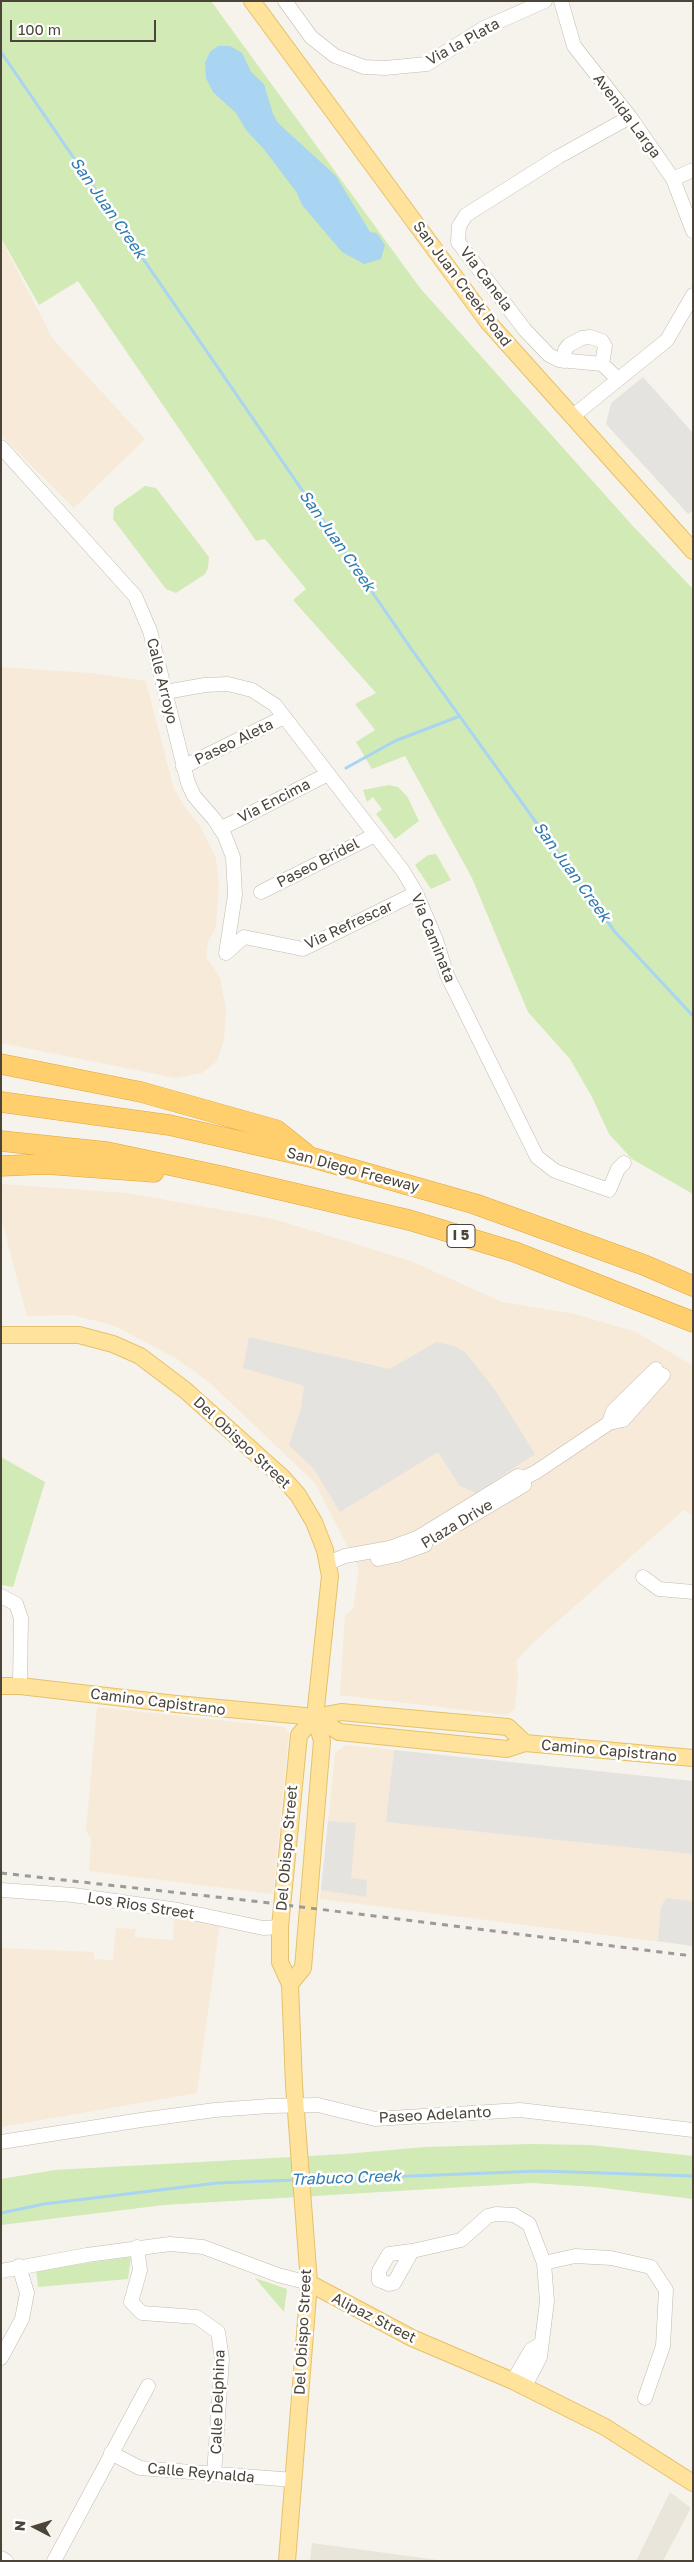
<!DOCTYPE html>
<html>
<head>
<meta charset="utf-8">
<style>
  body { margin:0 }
  #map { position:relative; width:694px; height:2562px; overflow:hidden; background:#f6f3ec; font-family:"Golos Text",sans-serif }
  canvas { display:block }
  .frame { position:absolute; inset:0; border:2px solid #4b4439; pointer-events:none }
  .north { position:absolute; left:10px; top:2502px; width:50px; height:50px; -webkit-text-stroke:4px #fff; paint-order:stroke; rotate:275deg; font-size:14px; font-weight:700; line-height:20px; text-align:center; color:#4b4439 }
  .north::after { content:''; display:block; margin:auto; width:18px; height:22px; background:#4b4439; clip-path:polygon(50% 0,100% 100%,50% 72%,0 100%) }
  .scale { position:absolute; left:10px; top:20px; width:146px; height:22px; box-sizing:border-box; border:2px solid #4b4439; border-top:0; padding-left:6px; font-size:15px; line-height:18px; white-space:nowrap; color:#4b4439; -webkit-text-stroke:4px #fff; paint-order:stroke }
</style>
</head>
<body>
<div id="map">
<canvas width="694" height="2562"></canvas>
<div class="frame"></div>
<div class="north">N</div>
<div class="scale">100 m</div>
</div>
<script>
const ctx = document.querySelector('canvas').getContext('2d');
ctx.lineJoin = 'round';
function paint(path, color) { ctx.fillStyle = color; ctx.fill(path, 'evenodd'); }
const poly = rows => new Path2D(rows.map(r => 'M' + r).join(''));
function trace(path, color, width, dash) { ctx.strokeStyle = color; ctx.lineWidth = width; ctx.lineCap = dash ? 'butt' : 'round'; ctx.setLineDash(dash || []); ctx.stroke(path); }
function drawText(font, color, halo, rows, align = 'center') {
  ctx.font = font + ' "Golos Text",sans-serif'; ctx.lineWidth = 5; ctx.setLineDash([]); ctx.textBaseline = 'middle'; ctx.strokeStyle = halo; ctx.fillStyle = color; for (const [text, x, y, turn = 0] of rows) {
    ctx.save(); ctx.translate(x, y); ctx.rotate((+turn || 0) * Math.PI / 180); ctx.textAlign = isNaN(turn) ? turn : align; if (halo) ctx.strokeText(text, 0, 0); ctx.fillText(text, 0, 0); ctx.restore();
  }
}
const residential = poly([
  [670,2492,691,2508,663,2561,636,2561],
  [312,2543,445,2561,310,2561]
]);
const commercial = poly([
  [1,239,53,339,145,439,74,508,1,435],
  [1,667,90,673,146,681,173,786,184,806,200,826,216,858,219,884,216,927,208,942,206,957,220,977,226,1010,224,1040,217,1061,202,1073,176,1078,1,1043],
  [1,1184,127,1193,274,1219,411,1261,502,1302,575,1314,636,1332,693,1366,693,1516,684,1510,534,1642,516,1661,518,1674,515,1708,507,1715,340,1695,345,1615,353,1609,359,1568,314,1482,210,1383,177,1359,115,1326,73,1315,27,1316,1,1218],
  [97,1707,284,1727,289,1734,273,1894,89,1871,91,1839,86,1831],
  [346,1745,693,1781,693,1946,320,1899,335,1753],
  [174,1916,220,1922,197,2093,1,2127,1,1948,94,1952,94,1959,113,1960,116,1928,136,1929,134,1937,173,1940]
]);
const green = poly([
  [1,1,211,1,420,288,632,525,693,589,693,1194,632,1159,609,1134,592,1097,570,1059,528,1012,472,878,405,756,372,769,356,742,375,730,355,704,376,693,293,600,306,589,265,539,256,541,78,281,39,305,1,238],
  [145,486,156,488,209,557,208,568,205,574,176,593,166,589,113,519,114,508],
  [389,785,398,787,407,796,419,821,395,839,376,814,382,809,373,797,367,802,363,790],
  [436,854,451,880,431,889,415,865,428,855],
  [1,1457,45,1482,13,1587,1,1585],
  [530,2144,591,2145,693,2156,693,2199,595,2187,532,2183,164,2205,1,2225,1,2179,55,2170,345,2154,425,2147],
  [131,2257,128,2279,38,2287,36,2270],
  [255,2278,287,2289,284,2312]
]);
const parking = poly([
  [643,377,693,433,693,511,688,514,606,424,611,403],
  [249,1337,390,1369,436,1342,454,1346,466,1353,495,1390,535,1454,476,1493,460,1486,438,1452,340,1512,314,1469,289,1445,301,1409,304,1386,243,1368],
  [394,1750,693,1781,693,1854,386,1822],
  [328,1821,356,1823,351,1878,367,1880,366,1897,321,1890],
  [666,1898,693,1901,693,1946,658,1941,661,1907]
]);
const water = poly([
  [218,46,230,46,242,53,251,72,264,84,273,114,278,123,336,176,370,232,377,233,385,245,381,259,364,264,342,252,302,205,297,193,263,148,246,130,236,113,213,92,206,78,205,63,210,52]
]);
const stream = poly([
  [1,52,412,650,615,932,693,1016],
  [346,768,395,741,460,716],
  [307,2180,540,2171,693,2176],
  [1,2213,44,2204,217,2183,296,2180]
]);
const minor = poly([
  [285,1,311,37,335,56,364,67,385,68,427,64,484,28,545,1],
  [561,1,574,46,630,117,673,179,693,231],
  [673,179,693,170],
  [564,361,565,350,569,345,582,338,590,337,602,341,605,346,602,364],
  [618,379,602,364,559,360,549,355,525,330,458,242,459,226,466,215,558,157,630,117],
  [573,416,667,340,693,295],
  [1,447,135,596,150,631,188,783,194,796,214,819,224,834,233,857,235,895,226,953],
  [165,692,205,685,228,684,252,690,275,705,403,871,416,893,436,940,447,975,537,1157,555,1171,609,1190,618,1169,624,1163],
  [183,767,284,717],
  [220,829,328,774],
  [261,892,375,835],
  [226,953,244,937,303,949,416,893],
  [609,1423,613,1411,656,1369],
  [458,1524,524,1485,524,1478],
  [378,1559,397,1555,425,1545],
  [328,1563,345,1556,390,1548,419,1537,518,1476,524,1478,536,1472,609,1423,623,1420,663,1375],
  [643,1577,659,1589,693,1592],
  [1,1596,16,1604,21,1618,20,1686],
  [1,1890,73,1895,178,1910,263,1928,280,1927],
  [1,2142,141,2120,215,2110,270,2106,318,2105,375,2119,520,2110,693,2130],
  [137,2247,140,2270,131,2302,142,2313,197,2317,218,2332,222,2359,214,2474],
  [412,2251,389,2254,379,2271,379,2280,389,2284,394,2283,412,2251,461,2240,488,2216,496,2214,514,2215,529,2224,544,2263,547,2301,540,2357,525,2386],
  [544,2263,575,2256,611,2258,651,2267,666,2290,663,2346,645,2398],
  [1,2271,87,2255,170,2244,203,2247,278,2275,309,2283],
  [1,2358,22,2319,27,2293,19,2266],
  [513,2381,531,2350,539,2345],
  [111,2453,140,2468,294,2480],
  [1,2558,6,2561],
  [54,2561,148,2386]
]);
const major = poly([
  [252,1,488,322,693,551],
  [1,1335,79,1335,113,1344,140,1356,185,1390,283,1478,298,1495,314,1522,325,1550,330,1576,315,1717,322,1741,303,1968,290,1984],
  [1,1686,20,1686,176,1704,315,1717,341,1712,508,1727,525,1743],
  [315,1717,339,1732,507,1749,525,1743,693,1758],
  [309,2283,412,2338,513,2381,605,2427,693,2483],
  [287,2561,309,2283,294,2085,290,1984,280,1962,280,1927,299,1735,315,1717]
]);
const highway = poly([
  [1,1064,141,1092,276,1130,305,1153],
  [1,1102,169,1125,310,1157,475,1204,644,1265,693,1286],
  [1,1141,107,1152,221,1176,409,1220,515,1252,693,1322],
  [1,1166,46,1164,154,1172]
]);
const rail = poly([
  [1,1873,270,1903,693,1956]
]);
const shields = [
  [461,1236,28]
];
const shieldNames = [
  ["I 5",461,1236]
];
const streetNames = [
  ["Via la Plata",463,42,-29],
  ["Avenida Larga",627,116,53],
  ["Via Canela",486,279,53],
  ["San Juan Creek Road",462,284,53],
  ["Calle Arroyo",162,681,76],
  ["Paseo Aleta",234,742,-26],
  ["Via Encima",274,801,-27],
  ["Paseo Bridel",318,863,-27],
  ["Via Refrescar",349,925,-25],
  ["Via Caminata",433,938,68],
  ["San Diego Freeway",353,1170,15],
  ["Del Obispo Street",242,1443,43],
  ["Plaza Drive",457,1524,-31],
  ["Camino Capistrano",158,1702,7],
  ["Camino Capistrano",609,1751,5],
  ["Del Obispo Street",287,1848,-85],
  ["Los Rios Street",141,1906,9],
  ["Paseo Adelanto",435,2115,-3],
  ["Alipaz Street",374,2318,27],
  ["Del Obispo Street",303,2332,-87],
  ["Calle Delphina",218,2402,-88],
  ["Calle Reynalda",201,2473,5]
];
const waterNames = [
  ["San Juan Creek",108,208,55],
  ["San Juan Creek",337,541,55],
  ["San Juan Creek",572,872,54],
  ["Trabuco Creek",346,2178,-2]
];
paint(residential, '#eae5da');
paint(commercial, '#f7ead8');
paint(green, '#d2eab5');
paint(parking, '#e5e3e0');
paint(water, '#a9d4f2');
trace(stream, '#a9d4f2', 3);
trace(minor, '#c2bbae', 15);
trace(major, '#e6c16a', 18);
trace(highway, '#e0a43c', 21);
trace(minor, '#fff', 14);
trace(major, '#ffe39c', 16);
trace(highway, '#ffcf6e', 20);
trace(rail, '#9a9a9a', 3, [6, 6]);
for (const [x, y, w] of shields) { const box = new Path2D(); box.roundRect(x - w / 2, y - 11.5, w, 23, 4); ctx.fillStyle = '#fff'; ctx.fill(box); trace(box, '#4b4439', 1); }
drawText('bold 14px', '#4b4439', null, shieldNames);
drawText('15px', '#4b4439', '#fff', streetNames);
drawText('italic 16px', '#2e7ab2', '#fff', waterNames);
</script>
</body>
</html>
